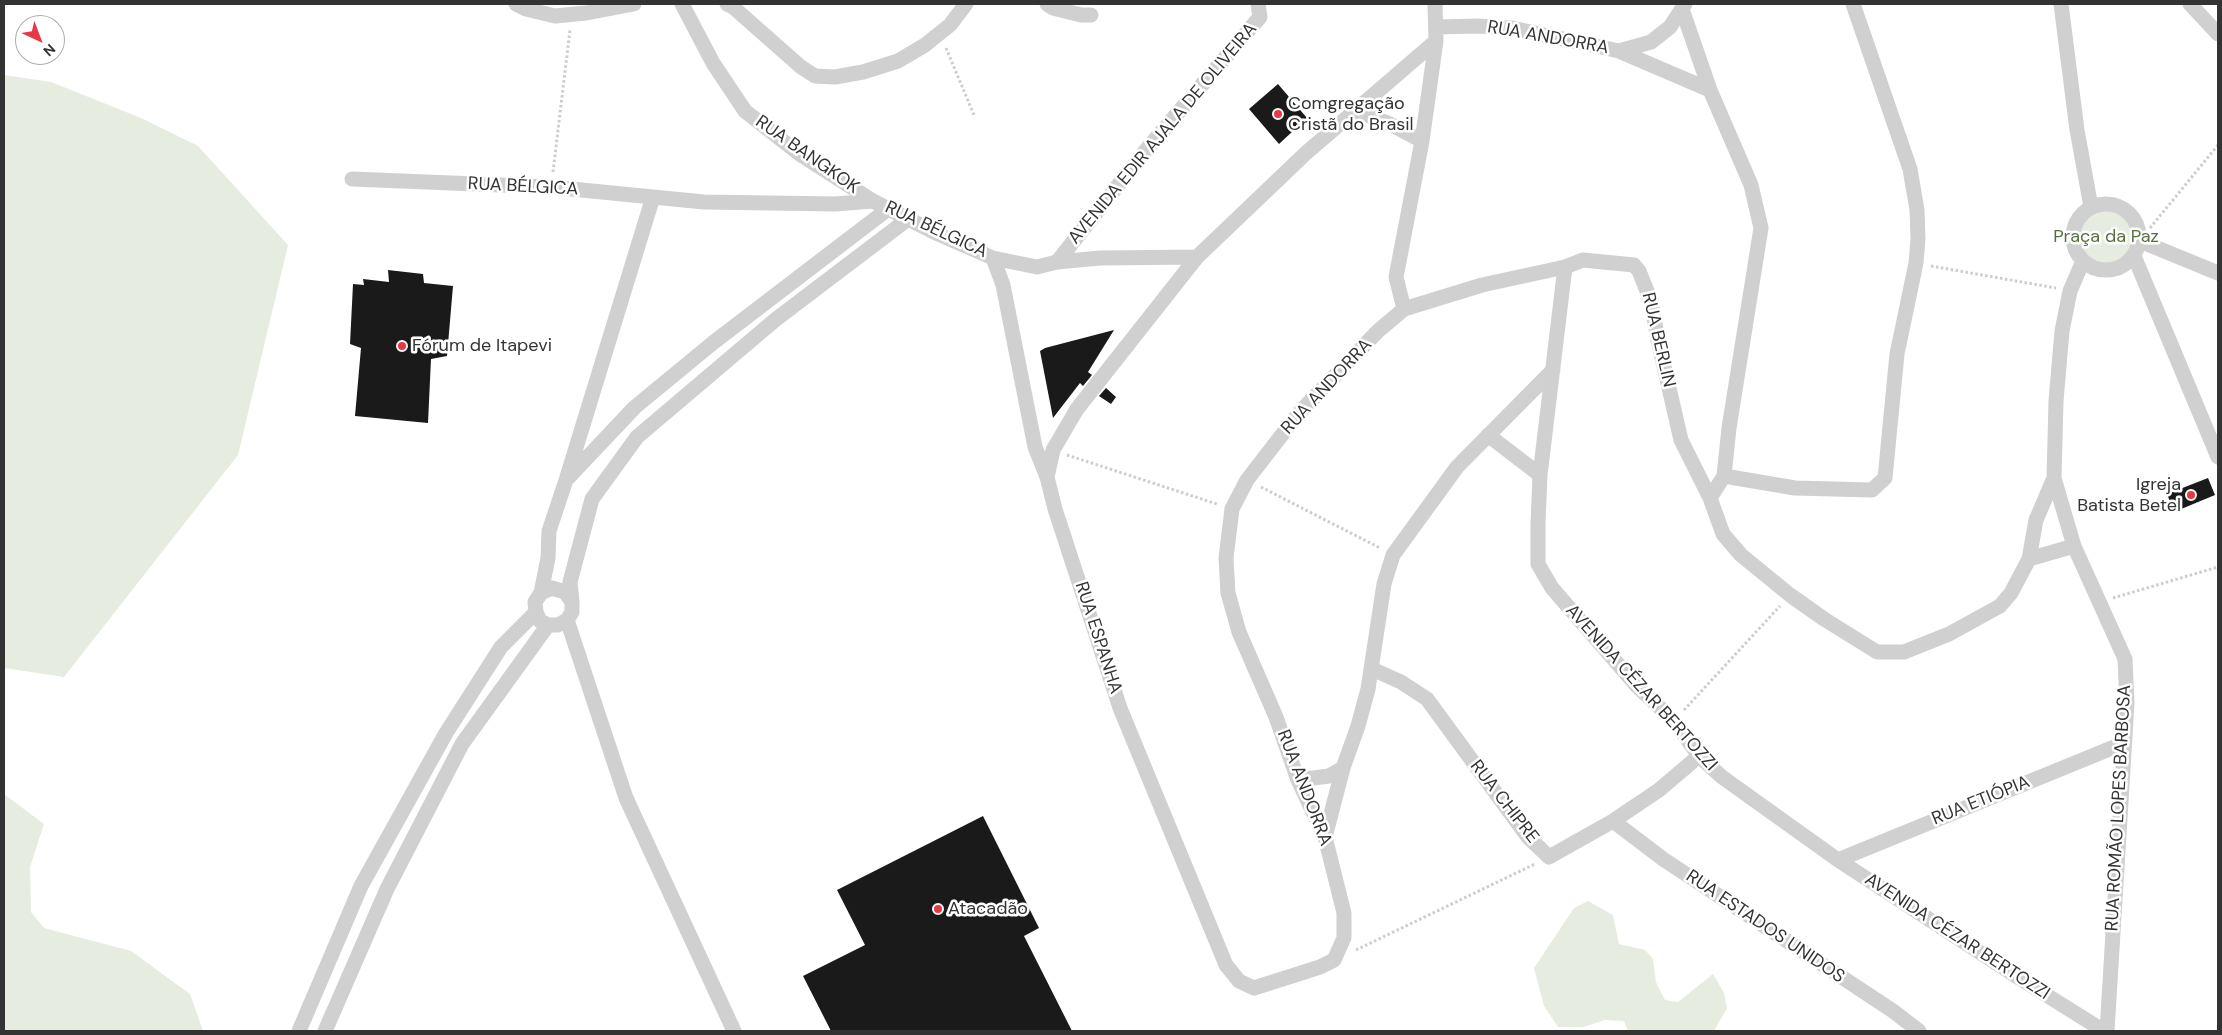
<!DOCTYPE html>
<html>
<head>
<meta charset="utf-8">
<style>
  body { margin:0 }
  #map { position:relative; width:2222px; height:1035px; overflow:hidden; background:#fff; font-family:"DM Sans",sans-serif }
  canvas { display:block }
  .frame { position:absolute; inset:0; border:5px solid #333; pointer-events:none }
  .north { position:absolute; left:15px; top:15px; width:50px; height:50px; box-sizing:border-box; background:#fff; border:1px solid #adadad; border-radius:50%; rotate:137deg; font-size:14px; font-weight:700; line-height:20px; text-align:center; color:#333 }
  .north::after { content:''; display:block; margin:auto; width:18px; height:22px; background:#e63946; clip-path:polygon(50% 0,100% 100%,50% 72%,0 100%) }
</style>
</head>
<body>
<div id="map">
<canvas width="2222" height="1035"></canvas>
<div class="frame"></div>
<div class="north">N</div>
</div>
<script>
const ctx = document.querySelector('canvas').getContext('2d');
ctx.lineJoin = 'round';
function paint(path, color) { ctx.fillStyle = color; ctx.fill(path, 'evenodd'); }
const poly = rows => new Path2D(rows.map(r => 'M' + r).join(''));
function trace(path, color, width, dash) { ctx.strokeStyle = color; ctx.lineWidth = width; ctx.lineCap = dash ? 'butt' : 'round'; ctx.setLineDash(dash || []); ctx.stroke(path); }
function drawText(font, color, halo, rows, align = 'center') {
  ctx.font = font + ' "DM Sans",sans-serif'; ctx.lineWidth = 5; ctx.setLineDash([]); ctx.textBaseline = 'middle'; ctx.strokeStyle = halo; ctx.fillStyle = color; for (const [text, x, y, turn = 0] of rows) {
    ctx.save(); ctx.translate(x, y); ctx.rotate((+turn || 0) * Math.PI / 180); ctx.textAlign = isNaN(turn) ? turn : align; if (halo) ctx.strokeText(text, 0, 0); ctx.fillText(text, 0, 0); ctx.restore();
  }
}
const green = poly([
  [4,75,51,82,141,118,198,146,288,245,238,455,64,677,4,668],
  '2079 237a27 27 0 1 1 54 0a27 27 0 1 1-54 0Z',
  [4,794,44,824,30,867,31,912,44,928,131,951,190,994,203,1031,4,1031],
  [1588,901,1613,915,1619,944,1645,950,1653,959,1656,982,1665,1000,1678,1002,1713,974,1724,993,1727,1008,1714,1031,1628,1031,1624,1021,1605,1020,1583,1027,1558,1027,1544,1006,1534,968,1574,908]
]);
const building = poly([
  [1278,84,1307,118,1279,144,1249,109],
  [388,270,423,274,424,283,453,286,447,356,431,359,428,423,355,416,361,348,350,344,353,284,364,285,363,279,389,282],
  [1114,330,1088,372,1092,375,1083,386,1080,383,1053,418,1040,351,1045,348],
  [1106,388,1116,397,1111,404,1099,396],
  [2208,478,2215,495,2174,512,2167,494],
  [983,816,1039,928,1024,936,1072,1031,831,1031,803,976,865,945,837,890]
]);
const path = poly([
  [946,48,974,115],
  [553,172,570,30],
  [2150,228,2218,145],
  [1931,266,2056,288],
  [1067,455,1217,504],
  [1261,487,1380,548],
  [2113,598,2218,567],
  [1684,710,1780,606],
  [1356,950,1535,864]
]);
const street = poly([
  [516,4,526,9,555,16,586,13,634,4],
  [682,4,713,63,745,111,801,155,873,201],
  [727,4,733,7,801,67,815,76,835,77,863,72,898,61,925,45,950,25,966,4],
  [1047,4,1053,8,1081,15,1091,15],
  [1435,4,1436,41,1422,141,1396,277,1404,309,1378,331,1298,414,1247,480,1232,509,1226,558,1228,593,1239,632,1276,717,1298,780,1325,837,1344,913,1344,938,1334,960,1320,967,1254,988,1239,981,1226,965,1120,708,1055,509,1047,477,1053,450,1077,409,1197,257,1306,153,1436,41],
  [2061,4,2077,130,2091,207],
  [2190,4,2218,34],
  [1682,9,1710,90,1751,185,1761,228,1729,428,1724,476,1710,498],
  [1436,27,1478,26,1512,28,1619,51,1651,42,1670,27,1685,4],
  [1619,51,1710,90],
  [1354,110,1390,124,1422,141],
  [352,179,551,187,704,202,835,204,873,201,938,234,993,258,1037,267,1057,262,1100,258,1197,257],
  '2073 237a33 33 0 1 1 66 0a33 33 0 1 1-66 0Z',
  [2140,241,2218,273],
  [2134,256,2218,457],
  [993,258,1003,285,1035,447,1047,477],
  [1057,262,1147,149,1260,17,1258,4],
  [1565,267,1540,475,1538,524,1538,564,1552,588,1637,686,1674,721,1699,756,1722,777,1838,860,2016,976,2104,1031],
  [1404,309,1482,285,1565,267,1583,260,1634,265,1639,271,1651,301,1658,340,1681,440,1710,498,1723,534,1741,555,1790,595,1824,619,1877,652,1904,652,1949,634,2000,606,2011,593,2029,559,2036,520,2054,478,2056,401,2062,331,2070,291,2083,261],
  [1488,435,1540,475],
  [1724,476,1795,488,1872,490,1885,478,1897,354,1916,263,1918,239,1917,210,1910,169,1853,4],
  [567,477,653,197],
  [2054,478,2074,546,2125,659,2127,703,2107,1031],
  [2029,559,2074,546],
  [541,593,548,558,549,531,566,480,635,407,714,342,888,209],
  [572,602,565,592,552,588,541,593,535,602,536,612,540,621,548,625,558,625,567,620,572,612,572,602,570,582,592,499,637,437,775,320,908,219],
  [567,620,626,798,734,1031],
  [1372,669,1401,682,1427,699,1528,837,1549,857,1613,821,1659,790,1699,756],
  [1298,780,1329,776,1343,768],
  [1613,821,1663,859,1893,1011,1919,1031],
  [1325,837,1343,768,1358,726,1368,689,1384,584,1393,555,1457,467,1553,370],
  [1838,860,2124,743],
  [299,1031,361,886,446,733,501,647,536,612],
  [325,1031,387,889,462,744,548,625]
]);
const markers = [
  [1278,114,5,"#e63946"],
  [402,346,5,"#e63946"],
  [2191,495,5,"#e63946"],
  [938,909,5,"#e63946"]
];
const streetNames = [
  ["RUA ANDORRA",1548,38,10],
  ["AVENIDA EDIR AJALA DE OLIVEIRA",1163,134,-50],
  ["RUA BANGKOK",807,155,35],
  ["RUA BÉLGICA",523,187,3],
  ["RUA BÉLGICA",936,230,25],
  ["RUA BERLIN",1658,340,77],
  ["RUA ANDORRA",1327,387,-47],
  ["RUA ESPANHA",1098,638,72],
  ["AVENIDA CÉZAR BERTOZZI",1641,688,48],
  ["RUA ANDORRA",1304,788,69],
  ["RUA ETIÓPIA",1981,801,-22],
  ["RUA CHIPRE",1504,802,52],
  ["RUA ROMÃO LOPES BARBOSA",2119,808,-87],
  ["RUA ESTADOS UNIDOS",1765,927,34],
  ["AVENIDA CÉZAR BERTOZZI",1957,937,33]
];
const poiNames = [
  ["Comgregação",1288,104],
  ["Cristã do Brasil",1288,125],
  ["Fórum de Itapevi",412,346],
  ["Igreja",2181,485,"right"],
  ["Batista Betel",2181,506,"right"],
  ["Atacadão",948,909]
];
const parkNames = [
  ["Praça da Paz",2106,237]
];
paint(green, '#e6ecdf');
paint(building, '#1a1a1a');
trace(path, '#cdcdcd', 3, [2.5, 2.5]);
trace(street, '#d0d0d0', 15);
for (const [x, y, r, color] of markers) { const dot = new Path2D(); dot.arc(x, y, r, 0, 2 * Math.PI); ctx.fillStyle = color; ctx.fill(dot); trace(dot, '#fff', 2); }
drawText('18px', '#333', '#fff', streetNames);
drawText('18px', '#333', '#fff', poiNames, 'left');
drawText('18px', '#56703f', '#fff', parkNames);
</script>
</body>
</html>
